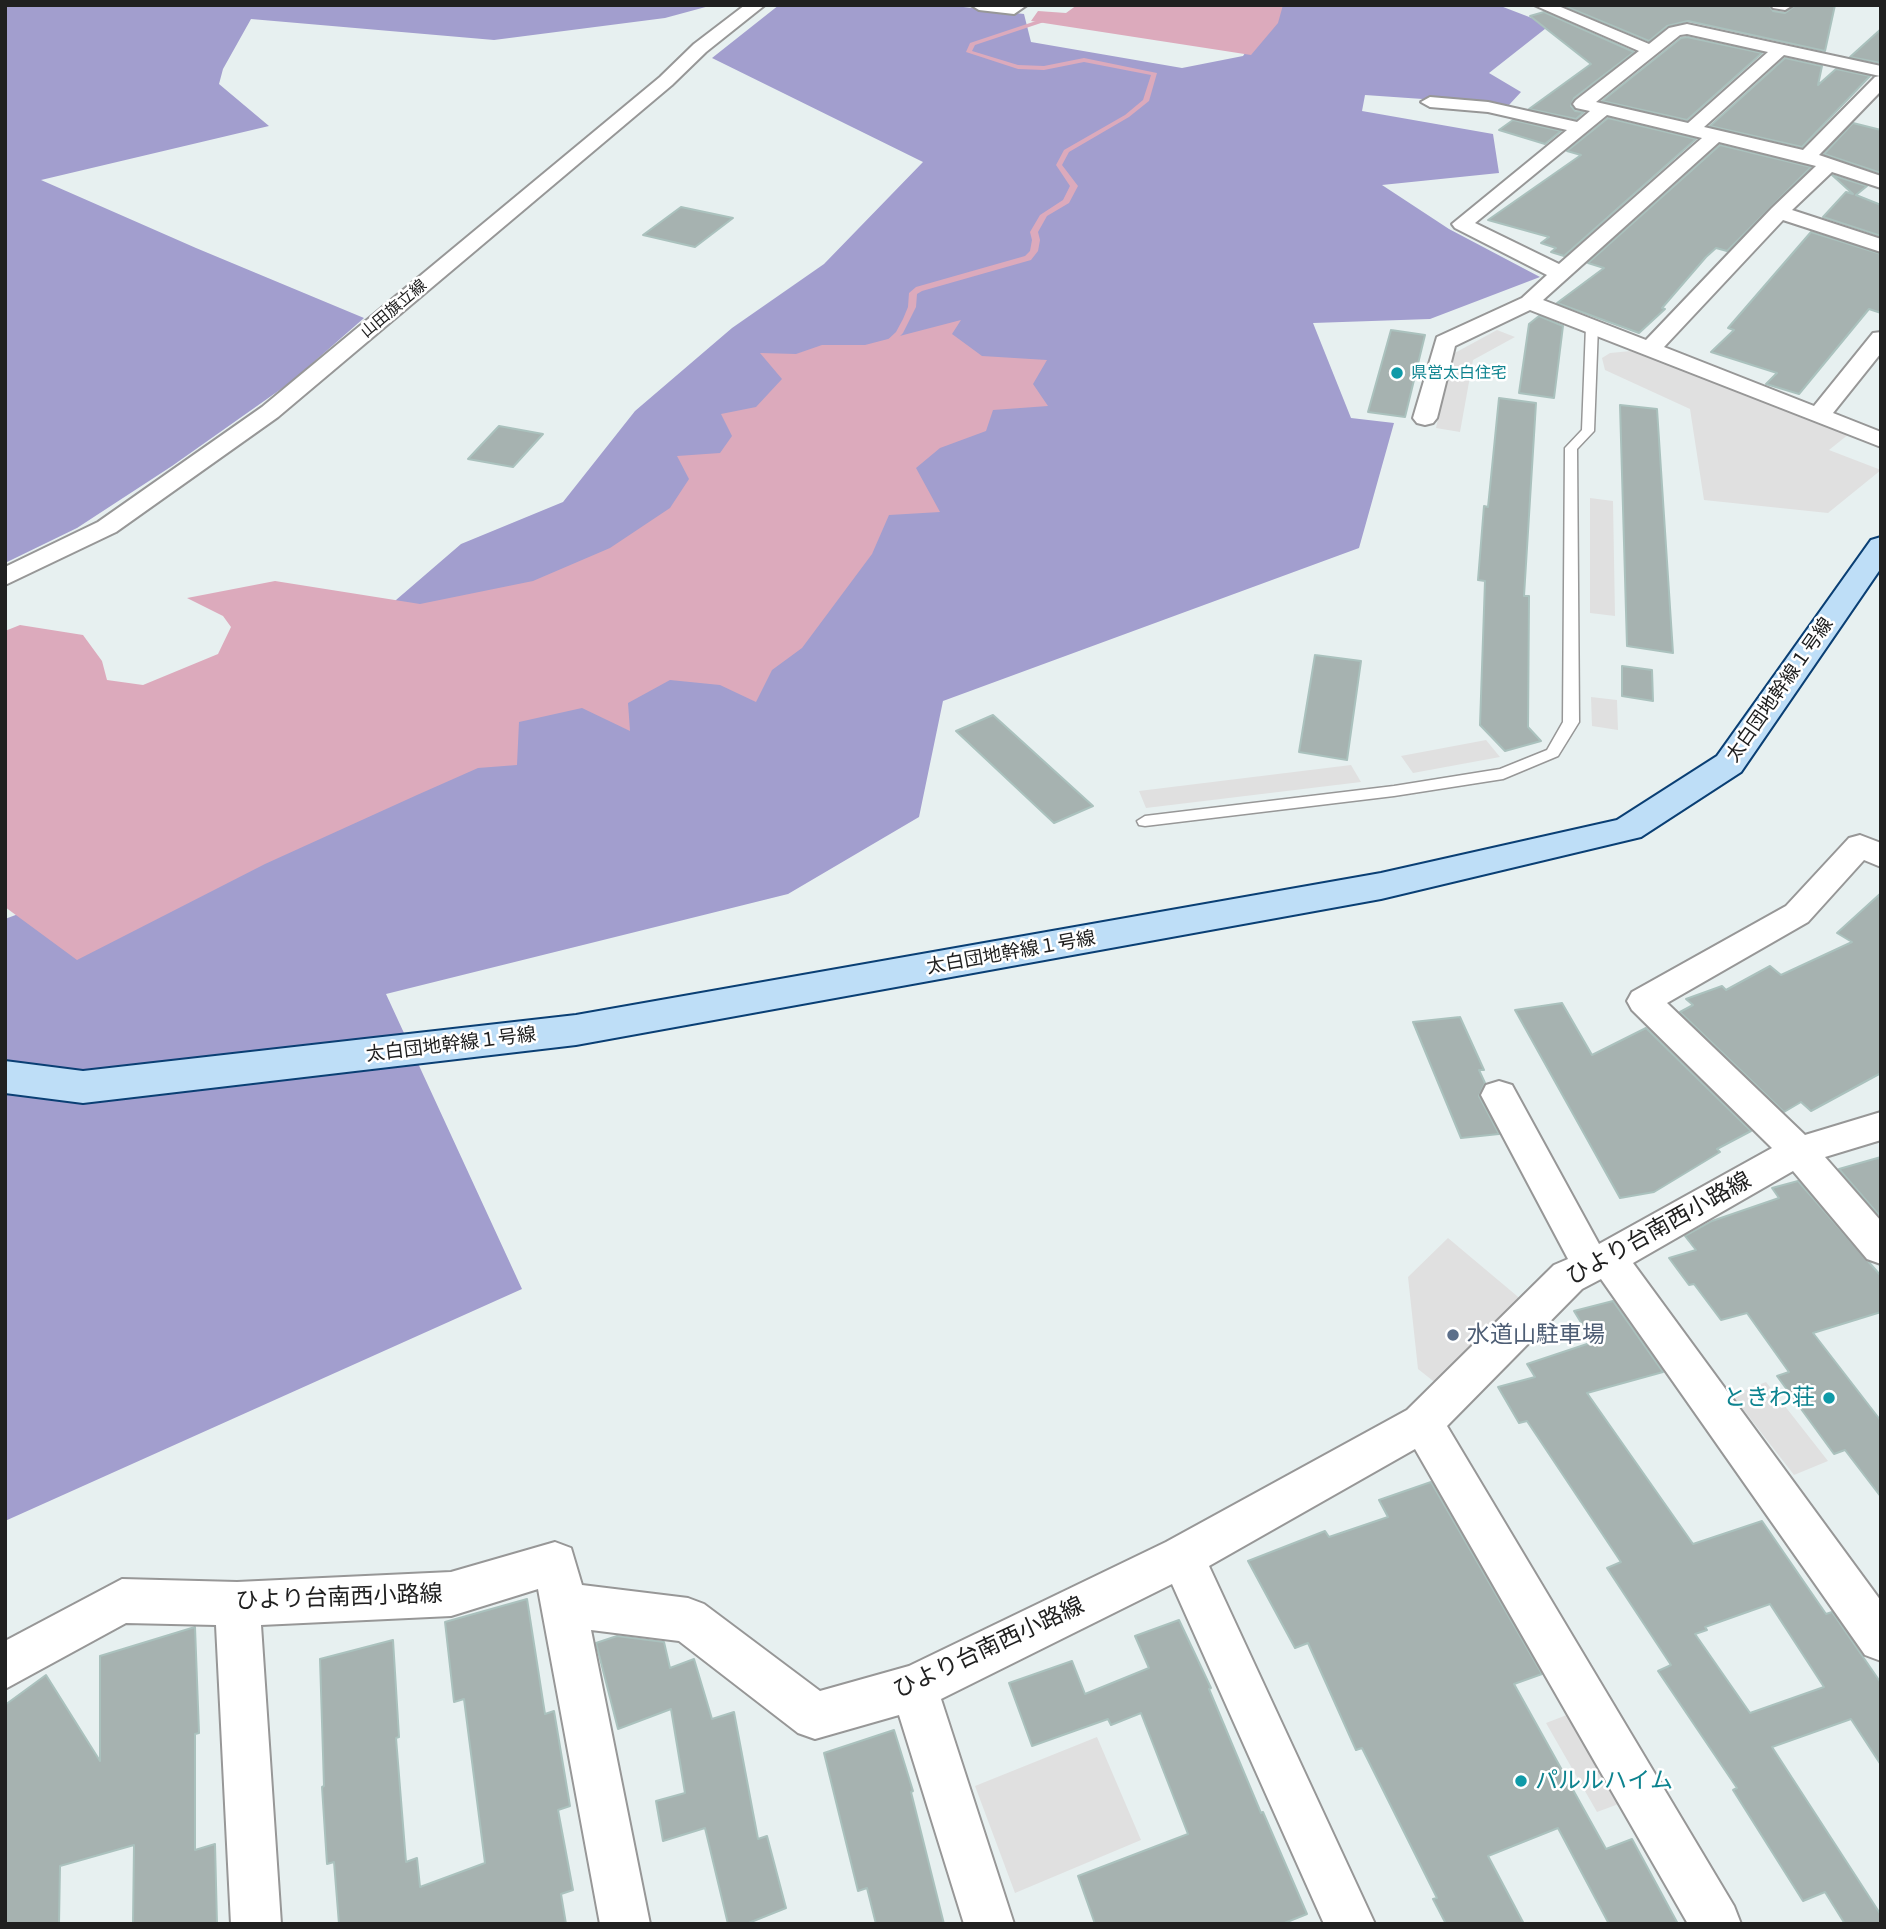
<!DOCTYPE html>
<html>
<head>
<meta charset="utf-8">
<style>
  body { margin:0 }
  #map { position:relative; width:1886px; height:1929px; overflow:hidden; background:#e7f0f0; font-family:"Open Sans",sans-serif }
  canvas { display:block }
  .frame { position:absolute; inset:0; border:7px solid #202020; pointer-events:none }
</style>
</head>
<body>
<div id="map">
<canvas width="1886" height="1929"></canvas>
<div class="frame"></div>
</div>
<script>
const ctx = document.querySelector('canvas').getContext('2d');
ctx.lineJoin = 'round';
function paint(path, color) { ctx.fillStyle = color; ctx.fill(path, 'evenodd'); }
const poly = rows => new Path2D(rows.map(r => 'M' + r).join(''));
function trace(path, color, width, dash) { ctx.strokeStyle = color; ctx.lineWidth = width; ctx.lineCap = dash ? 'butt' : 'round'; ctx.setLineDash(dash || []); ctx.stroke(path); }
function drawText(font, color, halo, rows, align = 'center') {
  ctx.font = font + ' "Open Sans","Noto Sans JP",sans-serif'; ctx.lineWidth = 5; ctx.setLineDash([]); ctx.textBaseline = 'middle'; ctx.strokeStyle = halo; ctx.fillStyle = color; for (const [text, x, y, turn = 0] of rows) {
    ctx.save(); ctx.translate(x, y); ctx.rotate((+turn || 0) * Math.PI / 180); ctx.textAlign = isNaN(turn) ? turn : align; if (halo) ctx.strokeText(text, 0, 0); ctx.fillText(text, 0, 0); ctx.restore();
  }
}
const forest = poly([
  [5,5,713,5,665,18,494,40,251,19,223,69,219,84,269,126,41,180,196,248,364,318,291,382,172,466,77,528,5,563],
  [779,5,946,5,1024,14,1031,42,1182,68,1243,56,1278,5,1498,5,1550,25,1489,73,1521,92,1509,105,1365,95,1362,111,1493,134,1499,173,1382,185,1449,229,1540,277,1430,319,1313,323,1351,418,1394,423,1359,548,943,701,919,817,788,894,386,994,522,1289,5,1521,5,919,42,905,461,544,563,502,635,411,732,328,824,264,923,162,712,58]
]);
const parking = poly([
  [1497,330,1515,337,1473,360,1460,432,1436,428,1451,355],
  [1631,351,1849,434,1829,450,1881,470,1828,513,1704,500,1690,409,1605,370,1602,358,1610,353],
  [1590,498,1613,501,1615,616,1590,613],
  [1591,697,1617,700,1618,730,1592,726],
  [1486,740,1500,757,1413,773,1401,756],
  [1351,765,1361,782,1146,808,1139,791],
  [1448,1238,1523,1301,1442,1388,1418,1369,1408,1277],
  [1766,1382,1828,1461,1794,1475,1732,1395],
  [1572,1713,1624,1802,1597,1812,1546,1723],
  [1097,1737,1141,1840,1015,1893,975,1786]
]);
const water = poly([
  [1077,5,1283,5,1278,23,1251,55,1031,21,1038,11,1066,13],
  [961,320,952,334,982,356,1047,360,1033,384,1048,406,993,410,986,431,940,448,916,468,940,512,889,515,872,554,802,648,772,670,756,702,720,685,670,680,628,703,630,731,582,708,519,722,517,765,478,768,417,795,265,864,77,960,5,907,5,631,20,625,83,635,102,661,107,680,143,685,218,654,231,627,223,616,187,598,275,581,420,604,533,581,610,548,670,508,689,479,677,456,720,453,732,436,721,414,756,407,782,379,760,353,796,354,822,345,865,345]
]);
const stream = poly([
  [1051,16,1053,19,975,45,972,51,1018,65,1044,66,1084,58,1157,73,1149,101,1129,117,1069,152,1062,165,1078,186,1069,203,1047,216,1038,232,1040,240,1038,251,1031,260,922,291,917,294,916,307,903,333,887,350,881,350,881,346,896,332,903,319,908,307,909,293,916,287,1025,256,1030,251,1032,240,1030,232,1040,215,1063,200,1070,186,1056,165,1064,150,1125,115,1143,100,1151,75,1084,62,1044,70,1018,69,966,52,970,43,1051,16]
]);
const building = poly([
  [1573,5,1769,5,1773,11,1785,13,1796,5,1835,5,1825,51,1688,21,1667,26,1649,41,1567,7,1573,5],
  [1544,12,1634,52,1574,98,1571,106,1575,111,1584,112,1576,119,1529,109,1591,64,1530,16,1544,12],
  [1881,29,1881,63,1850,57,1881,29],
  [1687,37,1762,53,1687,120,1602,101,1681,38,1687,37],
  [1785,58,1822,66,1818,85,1836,69,1870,76,1802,147,1710,126,1785,58],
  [1608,118,1696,139,1564,256,1551,252,1556,248,1541,243,1549,237,1488,220,1581,155,1567,151,1608,118],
  [1513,120,1561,131,1545,144,1499,130,1513,120],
  [1853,123,1881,130,1881,173,1824,154,1853,123],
  [1720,145,1811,167,1727,251,1716,248,1706,257,1662,308,1665,309,1639,333,1557,303,1604,268,1588,263,1720,145],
  [1832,175,1867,186,1856,195,1881,205,1881,236,1823,217,1846,192,1853,194,1832,175],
  [681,207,733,218,695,247,643,235,681,207],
  [1811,232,1881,254,1881,313,1869,309,1799,394,1766,384,1777,373,1711,352,1734,330,1728,328,1811,232],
  [1539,316,1563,326,1554,398,1519,393,1529,324,1539,316],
  [1391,330,1425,335,1405,417,1368,412,1391,330],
  [1499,398,1536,403,1524,596,1529,596,1528,727,1541,741,1505,751,1480,725,1485,581,1478,580,1484,506,1488,507,1499,398],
  [1620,405,1657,409,1673,653,1627,646,1620,405],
  [499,426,543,434,513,467,468,459,499,426],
  [1315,655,1361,661,1347,760,1299,752,1315,655],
  [1622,666,1652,670,1653,701,1622,696,1622,666],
  [993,715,1093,806,1054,823,956,731,993,715],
  [1881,893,1881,1073,1811,1111,1801,1102,1784,1112,1680,1012,1693,1005,1686,999,1722,986,1726,990,1770,966,1781,975,1852,942,1837,933,1881,893],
  [1562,1003,1592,1055,1646,1028,1751,1131,1717,1149,1720,1152,1654,1192,1620,1198,1515,1010,1562,1003],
  [1460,1017,1484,1070,1479,1070,1485,1083,1479,1096,1499,1134,1461,1138,1413,1022,1460,1017],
  [1881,1157,1881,1213,1878,1214,1839,1169,1881,1157],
  [1798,1181,1881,1276,1881,1312,1813,1333,1881,1421,1881,1497,1845,1450,1834,1454,1777,1376,1789,1372,1747,1313,1721,1320,1694,1284,1689,1285,1669,1258,1696,1250,1685,1236,1712,1221,1779,1198,1772,1188,1798,1181],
  [1613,1301,1663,1372,1587,1393,1693,1544,1762,1521,1826,1614,1832,1612,1881,1683,1881,1765,1851,1719,1772,1747,1881,1915,1881,1924,1845,1924,1825,1892,1803,1901,1733,1790,1737,1788,1658,1671,1671,1665,1607,1568,1621,1562,1527,1421,1519,1423,1498,1387,1535,1377,1527,1364,1593,1342,1574,1311,1613,1301],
  [1770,1604,1824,1687,1750,1713,1695,1634,1707,1630,1705,1627,1770,1604],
  [1431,1482,1542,1674,1514,1684,1606,1849,1632,1839,1678,1924,1609,1924,1558,1828,1488,1856,1524,1924,1446,1924,1433,1899,1437,1898,1362,1748,1356,1750,1308,1643,1295,1648,1248,1561,1325,1531,1329,1537,1388,1517,1379,1500,1431,1482],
  [527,1599,545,1714,554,1711,570,1806,558,1810,573,1890,561,1894,566,1924,339,1924,334,1862,327,1864,322,1787,324,1786,320,1659,393,1640,399,1737,396,1738,406,1862,417,1858,420,1887,485,1863,464,1699,454,1702,445,1622,527,1599],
  [1179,1620,1211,1688,1209,1689,1261,1813,1263,1812,1307,1914,1282,1924,1095,1924,1078,1876,1188,1834,1141,1713,1111,1725,1108,1719,1032,1746,1009,1683,1072,1661,1085,1694,1149,1668,1135,1636,1179,1620],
  [195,1627,199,1733,195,1734,195,1850,215,1844,217,1924,133,1924,134,1845,60,1866,59,1924,5,1924,5,1705,46,1675,100,1761,100,1656,195,1627],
  [617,1636,664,1642,670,1668,694,1659,712,1719,734,1712,758,1839,767,1836,786,1908,746,1924,728,1924,705,1828,663,1841,656,1801,685,1793,671,1709,618,1729,596,1643,617,1636],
  [894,1730,913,1791,911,1792,944,1924,876,1924,867,1888,858,1891,824,1753,894,1730]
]);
const lane = poly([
  [1592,323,1598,326,1594,431,1577,449,1579,722,1558,756,1503,779,1394,796,1145,826,1139,825,1137,821,1145,816,1394,786,1500,769,1547,750,1563,722,1565,448,1582,430,1586,326,1592,323]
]);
const street = poly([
  [745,5,765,5,706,52,672,85,278,417,116,532,5,585,5,567,98,522,262,407,660,77,694,44,745,5],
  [971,5,1027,5,1014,14,979,10,971,5],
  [1534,5,1556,5,1649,44,1669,28,1687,24,1881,66,1881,91,1819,155,1881,176,1881,188,1832,172,1792,210,1881,239,1881,252,1783,220,1664,347,1814,406,1873,333,1881,332,1881,353,1833,413,1881,432,1881,447,1530,310,1455,346,1437,418,1433,423,1425,425,1417,423,1413,418,1437,337,1522,298,1547,275,1455,228,1452,224,1567,130,1488,112,1430,107,1421,102,1430,97,1488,102,1577,122,1590,111,1576,108,1573,104,1576,100,1639,51,1534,5],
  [1687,34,1768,52,1688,123,1596,102,1680,35,1687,34],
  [1784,55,1880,76,1875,77,1803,150,1704,127,1784,55],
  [1607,115,1702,138,1559,264,1475,223,1607,115],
  [1719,142,1816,166,1772,208,1646,340,1543,300,1719,142],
  [1771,5,1793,5,1785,10,1773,8,1771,5],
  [1860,835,1881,843,1881,867,1864,860,1808,922,1667,1003,1805,1135,1881,1112,1881,1140,1825,1157,1881,1221,1881,1264,1867,1259,1793,1171,1633,1263,1881,1601,1881,1661,1865,1655,1601,1279,1582,1289,1447,1426,1734,1906,1741,1924,1688,1924,1415,1449,1209,1566,1375,1924,1324,1924,1172,1584,941,1699,1014,1924,964,1924,899,1715,815,1739,798,1733,679,1641,591,1630,650,1924,600,1924,538,1589,451,1616,261,1625,281,1924,231,1924,216,1625,126,1623,5,1689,5,1641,122,1579,237,1582,451,1572,555,1542,571,1548,582,1585,688,1598,704,1604,820,1691,909,1666,1166,1542,1407,1410,1554,1265,1568,1259,1481,1095,1486,1085,1499,1081,1512,1085,1599,1244,1772,1148,1632,1010,1627,1001,1632,992,1786,906,1849,838,1860,835]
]);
const secondary = poly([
  [1881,537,1881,568,1741,772,1641,837,1381,899,576,1045,83,1103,5,1093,5,1061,83,1071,576,1015,1381,873,1617,820,1717,756,1871,540,1881,537]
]);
const markers = [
  [1397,373,7,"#0f9aa8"],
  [1453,1335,7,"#5c6f8a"],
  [1829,1398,7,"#0f9aa8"],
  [1521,1781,7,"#0f9aa8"]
];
const farStreetnames = [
  ["山田旗立線",394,309,-40]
];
const farCulturenames = [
  ["県営太白住宅",1411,373]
];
const streetNames = [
  ["太白団地幹線１号線",1780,690,-55],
  ["太白団地幹線１号線",1011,953,-10],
  ["太白団地幹線１号線",451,1045,-7]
];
const nearStreetnames = [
  ["ひより台南西小路線",1659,1229,-29],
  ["ひより台南西小路線",339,1598,-2],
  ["ひより台南西小路線",989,1648,-25]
];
const nearServicenames = [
  ["水道山駐車場",1467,1335]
];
const nearCulturenames = [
  ["ときわ荘",1815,1398],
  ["パルルハイム",1535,1781,"left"]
];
paint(forest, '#a29ece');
paint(parking, '#e0e0e0');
paint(water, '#dcaabc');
paint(stream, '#dcaabc');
paint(building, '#a6b2b0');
trace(building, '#aac1bd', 2);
trace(lane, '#979797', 3);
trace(street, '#979797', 4);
trace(secondary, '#0a3f74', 4);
paint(lane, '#fff');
paint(street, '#fff');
paint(secondary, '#bedef7');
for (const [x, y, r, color] of markers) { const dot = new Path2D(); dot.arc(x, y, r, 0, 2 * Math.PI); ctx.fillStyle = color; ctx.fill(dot); trace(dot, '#fff', 2.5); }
drawText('16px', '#202020', '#fff', farStreetnames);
drawText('16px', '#0d838f', '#fff', farCulturenames, 'left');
drawText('19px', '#202020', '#fff', streetNames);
drawText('23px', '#202020', '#fff', nearStreetnames);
drawText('23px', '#4e5e75', '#fff', nearServicenames, 'left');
drawText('23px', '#0d838f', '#fff', nearCulturenames, 'right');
</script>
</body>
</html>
